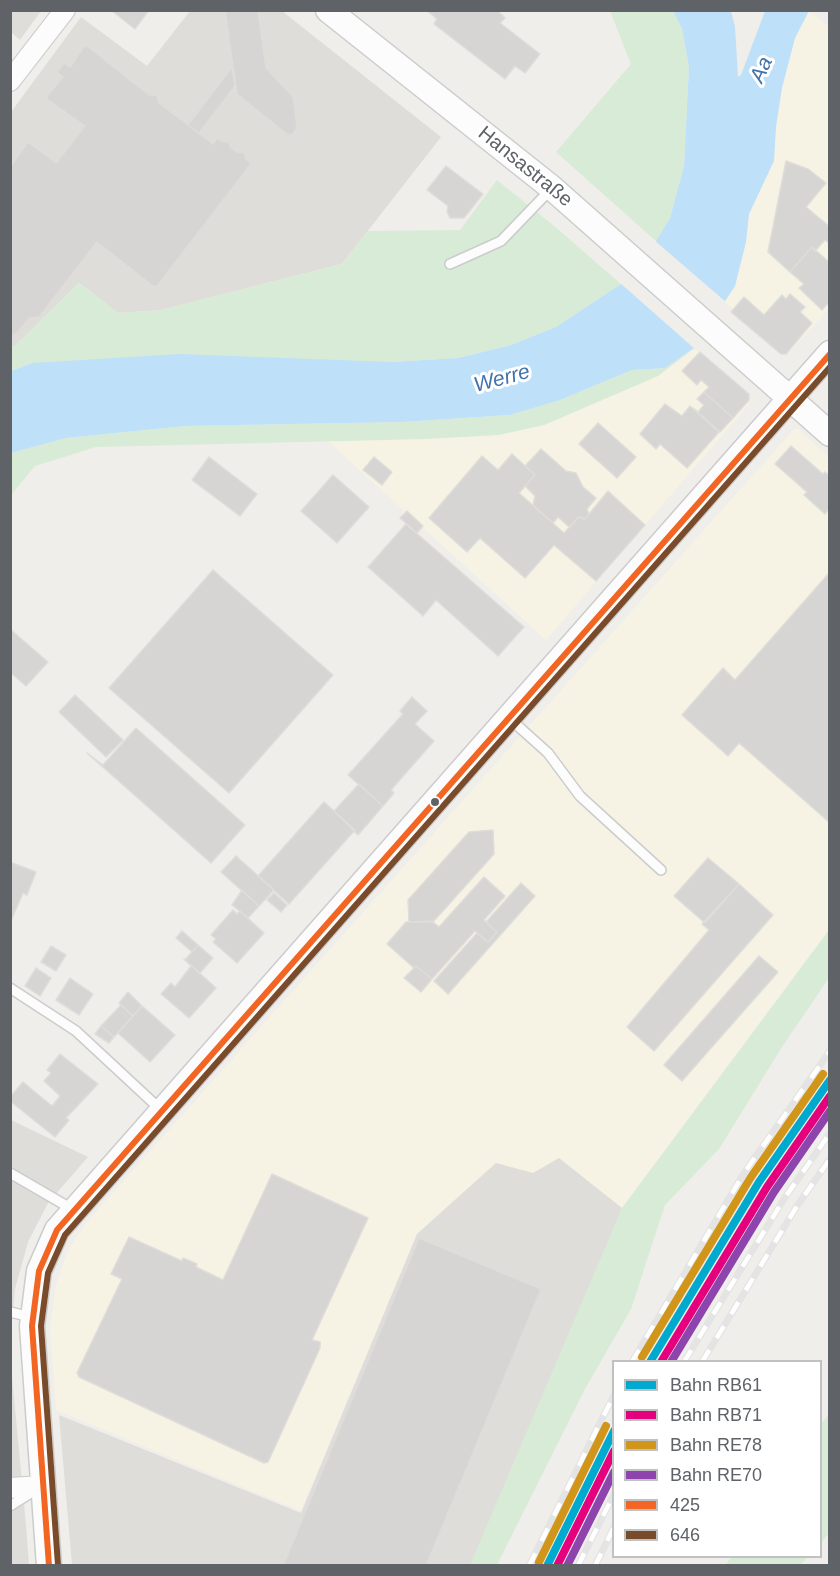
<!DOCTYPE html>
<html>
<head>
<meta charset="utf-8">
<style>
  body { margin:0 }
  #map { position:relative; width:840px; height:1576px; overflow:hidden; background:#efeeea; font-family:Arial,sans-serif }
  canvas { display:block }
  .frame { position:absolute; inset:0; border:12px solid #5f6368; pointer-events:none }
  .legend { position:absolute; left:612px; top:1360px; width:210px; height:198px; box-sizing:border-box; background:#fff; border:2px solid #bfc1c3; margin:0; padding:8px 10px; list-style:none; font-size:18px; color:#5f6368 }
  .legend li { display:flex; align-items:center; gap:12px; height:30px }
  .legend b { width:30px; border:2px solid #bfc1c3 }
</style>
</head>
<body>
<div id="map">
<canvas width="840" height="1576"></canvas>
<div class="frame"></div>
<ul class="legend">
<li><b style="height:8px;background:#00a9ce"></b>Bahn RB61</li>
<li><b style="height:8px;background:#e5007d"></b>Bahn RB71</li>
<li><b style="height:8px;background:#d1951a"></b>Bahn RE78</li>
<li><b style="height:8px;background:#8e44ad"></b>Bahn RE70</li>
<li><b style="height:8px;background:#f26522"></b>425</li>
<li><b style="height:8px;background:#7a4b2a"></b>646</li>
</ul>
</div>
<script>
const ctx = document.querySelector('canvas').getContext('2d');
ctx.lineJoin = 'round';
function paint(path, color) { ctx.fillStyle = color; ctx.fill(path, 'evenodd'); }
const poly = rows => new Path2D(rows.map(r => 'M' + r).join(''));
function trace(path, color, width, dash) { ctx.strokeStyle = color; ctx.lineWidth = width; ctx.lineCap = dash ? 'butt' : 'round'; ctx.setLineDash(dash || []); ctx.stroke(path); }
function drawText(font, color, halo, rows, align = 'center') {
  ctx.font = font + ' Arial,sans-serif'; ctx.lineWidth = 6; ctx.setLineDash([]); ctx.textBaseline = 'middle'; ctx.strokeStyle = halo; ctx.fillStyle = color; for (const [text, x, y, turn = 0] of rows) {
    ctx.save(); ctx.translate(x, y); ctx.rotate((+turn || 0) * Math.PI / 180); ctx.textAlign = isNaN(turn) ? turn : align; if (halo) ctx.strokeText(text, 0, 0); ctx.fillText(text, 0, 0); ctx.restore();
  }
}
const commercial = poly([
  [809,11,829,27,829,309,787,354,781,354,731,312,733,309,723,300,735,286,746,242,749,214,774,161,776,127,782,88,795,38],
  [695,349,749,393,749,404,546,640,328,441,499,435,544,425,658,376],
  [796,427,829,457,829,930,622,1208,559,1158,533,1173,496,1163,417,1234,301,1511,56,1410,50,1327,56,1285,69,1248,87,1222]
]);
const industrial = poly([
  [10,11,41,11,20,40,11,32],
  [190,11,282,11,441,137,342,264,161,310,118,313,79,283,16,345,11,348,11,112,81,17,147,66],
  [11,1120,88,1157,48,1203,28,1242,15,1289,11,1333],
  [559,1158,622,1208,478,1565,72,1565,59,1415,301,1513,417,1234,496,1163,533,1173],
  [10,1355,26,1525,29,1565,11,1565]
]);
const green = poly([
  [610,11,673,11,682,27,689,67,684,166,670,218,657,242,556,152,631,64],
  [497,180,553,225,621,284,556,327,511,345,458,358,392,362,32,363,11,371,11,348,16,345,79,283,118,313,161,310,342,264,368,231,460,230],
  [694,348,658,376,544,425,499,435,428,439,96,447,35,466,11,495,11,453,66,438,185,426,402,422,510,415,560,400,632,370,665,368],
  [829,930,829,978,782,1047,719,1149,665,1205,631,1309,585,1389,497,1565,470,1565,622,1208],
  [829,1414,829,1533,821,1543,821,1424],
  [731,1557,731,1556,808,1557,800,1565,726,1565]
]);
const water = poly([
  [673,11,731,11,735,27,738,77,741,75,765,11,809,11,795,38,782,88,776,127,774,161,749,214,746,242,735,286,694,348,665,368,632,370,560,400,510,415,402,422,185,426,66,438,11,453,11,371,32,363,179,354,392,362,458,358,511,345,556,327,621,284,645,260,670,218,684,166,689,67,682,28]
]);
const pier = poly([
  [654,240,726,302,696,350,619,282,642,258]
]);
const building = poly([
  [111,10,149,10,135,29,111,10],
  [225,10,258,10,266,68,293,97,297,127,293,134,288,135,237,94,225,10],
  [426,10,497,10,505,18,500,23,540,54,525,73,515,66,505,79,434,24,437,19,426,10],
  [87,46,149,95,157,95,159,103,213,144,217,138,224,142,229,142,230,147,238,153,244,152,245,158,251,164,157,286,153,286,97,242,39,317,29,318,17,333,10,337,10,167,28,142,56,163,85,126,47,99,47,96,63,77,57,72,64,63,70,67,83,48,87,46],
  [232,67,235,86,199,133,188,125,232,67],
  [786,161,808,169,826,183,806,207,830,227,830,244,825,240,815,251,812,247,790,272,768,252,786,161],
  [446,166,483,194,464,218,450,218,447,212,448,206,427,190,446,166],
  [812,247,830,263,830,301,822,310,799,288,804,284,790,272,812,247],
  [790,294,805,307,800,312,812,323,786,354,781,354,731,312,744,297,764,315,782,295,786,299,790,294],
  [700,352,749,394,749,400,733,418,704,392,709,387,701,380,697,385,682,371,700,352],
  [704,392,733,418,720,432,693,408,698,412,704,405,697,399,704,392],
  [665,404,682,416,690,406,719,432,687,468,660,444,656,449,640,434,665,404],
  [598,423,636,457,617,478,579,444,598,423],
  [791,446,823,474,825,472,830,476,830,508,825,514,804,495,807,492,775,464,791,446],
  [541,449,566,471,576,473,583,487,596,498,587,509,589,514,585,519,579,517,569,527,558,517,553,523,533,505,535,496,525,486,535,475,525,466,541,449],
  [512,454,535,475,519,493,564,533,579,517,585,519,608,491,645,525,596,581,554,545,525,578,480,538,467,552,429,518,482,456,498,470,512,454],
  [209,457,257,494,240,516,192,480,209,457],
  [374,457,392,472,382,485,363,470,374,457],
  [333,475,369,507,337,543,301,511,333,475],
  [407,511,423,526,417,533,400,518,407,511],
  [406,524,524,627,498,656,436,600,423,616,368,567,406,524],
  [213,570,333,675,229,793,109,688,213,570],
  [830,572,830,822,829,822,739,743,728,756,682,715,723,668,735,680,830,572],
  [10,629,48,662,26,686,10,672,10,629],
  [75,695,123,740,106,757,59,712,75,695],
  [412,697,427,711,415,724,434,741,391,790,394,793,383,806,348,775,403,714,400,711,412,697],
  [136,728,245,825,211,863,87,753,103,765,136,728],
  [359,784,383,806,358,835,334,811,359,784],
  [324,802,355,830,289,904,258,876,324,802],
  [493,830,494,854,433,922,409,922,408,900,469,832,493,830],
  [236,856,274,890,259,906,221,872,236,856],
  [708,858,739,884,705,923,674,896,708,858],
  [10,862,36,872,27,895,23,893,10,923,10,862],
  [484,877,505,896,484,920,497,932,488,942,475,931,432,979,416,966,414,968,387,944,406,922,432,921,439,927,484,877],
  [521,883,535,896,448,994,434,981,477,933,488,942,497,932,486,922,521,883],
  [739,884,773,915,654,1051,627,1027,709,930,702,924,739,884],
  [242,890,259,906,248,918,232,905,242,890],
  [274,893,287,905,281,912,267,900,274,893],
  [233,910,237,914,240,911,264,933,237,963,213,942,216,939,211,935,233,910],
  [182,931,198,945,192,952,176,938,182,931],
  [198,945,213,958,200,973,185,960,198,945],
  [51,946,66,955,56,971,41,962,51,946],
  [759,956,778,972,682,1081,664,1065,759,956],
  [184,959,216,988,189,1018,161,994,171,983,175,987,191,966,184,959],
  [416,966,432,979,421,992,404,978,416,966],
  [36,968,51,978,40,996,25,986,36,968],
  [70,978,93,994,79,1015,56,1000,70,978],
  [128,992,142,1006,133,1016,119,1003,128,992],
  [121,1005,133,1016,114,1037,101,1026,121,1005],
  [142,1006,175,1035,150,1062,118,1033,142,1006],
  [101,1026,114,1037,109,1043,95,1034,101,1026],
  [60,1054,98,1084,66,1118,69,1120,55,1137,10,1101,10,1097,23,1082,52,1106,60,1096,44,1081,51,1073,47,1070,60,1054],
  [272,1174,368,1218,312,1340,320,1342,320,1348,268,1462,264,1463,79,1377,77,1373,122,1279,111,1274,129,1237,182,1261,183,1258,197,1264,196,1267,223,1280,272,1174],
  [419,1238,541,1289,426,1566,283,1566,419,1238]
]);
const service = poly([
  [450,264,501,241,552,188],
  [509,718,548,753,580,796,661,870],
  [10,988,76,1031,161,1110],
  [10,1173,72,1209],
  [10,1312,31,1317],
  [10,1506,34,1491]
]);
const minor = poly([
  [10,81,65,10],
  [10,1488,42,1486]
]);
const tertiary = poly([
  [328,10,552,188,830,434],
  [49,1566,32,1326,39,1271,57,1230,830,353]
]);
const rail = poly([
  [632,1362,744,1173,830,1051],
  [684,1362,784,1199,830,1133],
  [702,1362,797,1206,830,1159],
  [529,1566,614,1395],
  [578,1566,614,1494],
  [595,1566,614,1527]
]);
const bus1 = poly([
  [49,1566,32,1326,39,1271,57,1230,830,354]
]);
const bus2 = poly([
  [58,1565,41,1326,48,1273,65,1235,830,367]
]);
const rail1 = poly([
  [650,1362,759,1182,830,1080],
  [547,1566,614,1431]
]);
const rail2 = poly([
  [661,1362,767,1187,830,1096],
  [557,1566,614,1451]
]);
const rail3 = poly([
  [642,1357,751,1177,823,1074],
  [539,1562,606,1426]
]);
const rail4 = poly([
  [671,1362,774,1192,830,1111],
  [567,1566,614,1472]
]);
const markers = [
  [435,802,5,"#5f6368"]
];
const streetNames = [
  ["Hansastraße",525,167,39]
];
const waterNames = [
  ["Aa",762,70,-66],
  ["Werre",502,379,-15]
];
paint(commercial, '#f7f3e4');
paint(industrial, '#dfddda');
paint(green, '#d8ebd6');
paint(water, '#bfe0f9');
paint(pier, '#efeeea');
paint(building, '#d6d5d3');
trace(building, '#deddd9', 1.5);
trace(service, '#cbcccc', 12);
trace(minor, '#cbcccc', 22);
trace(tertiary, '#cbcccc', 27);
trace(service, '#fdfcfc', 9);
trace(minor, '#fdfcfc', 20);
trace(tertiary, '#fdfcfc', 24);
trace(rail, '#e4e4e4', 7);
trace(rail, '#fff', 4.5, [14]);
trace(bus1, '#f26522', 6);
trace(bus2, '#7a4b2a', 6);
trace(rail1, '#00a9ce', 8);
trace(rail2, '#e5007d', 8);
trace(rail3, '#d1951a', 8);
trace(rail4, '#8e44ad', 8);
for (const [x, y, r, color] of markers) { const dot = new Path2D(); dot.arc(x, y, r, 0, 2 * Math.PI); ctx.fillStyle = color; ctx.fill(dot); trace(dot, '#fff', 2); }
drawText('20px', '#5f6368', '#fff', streetNames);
drawText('italic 21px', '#4174aa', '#fff', waterNames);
</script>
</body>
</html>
